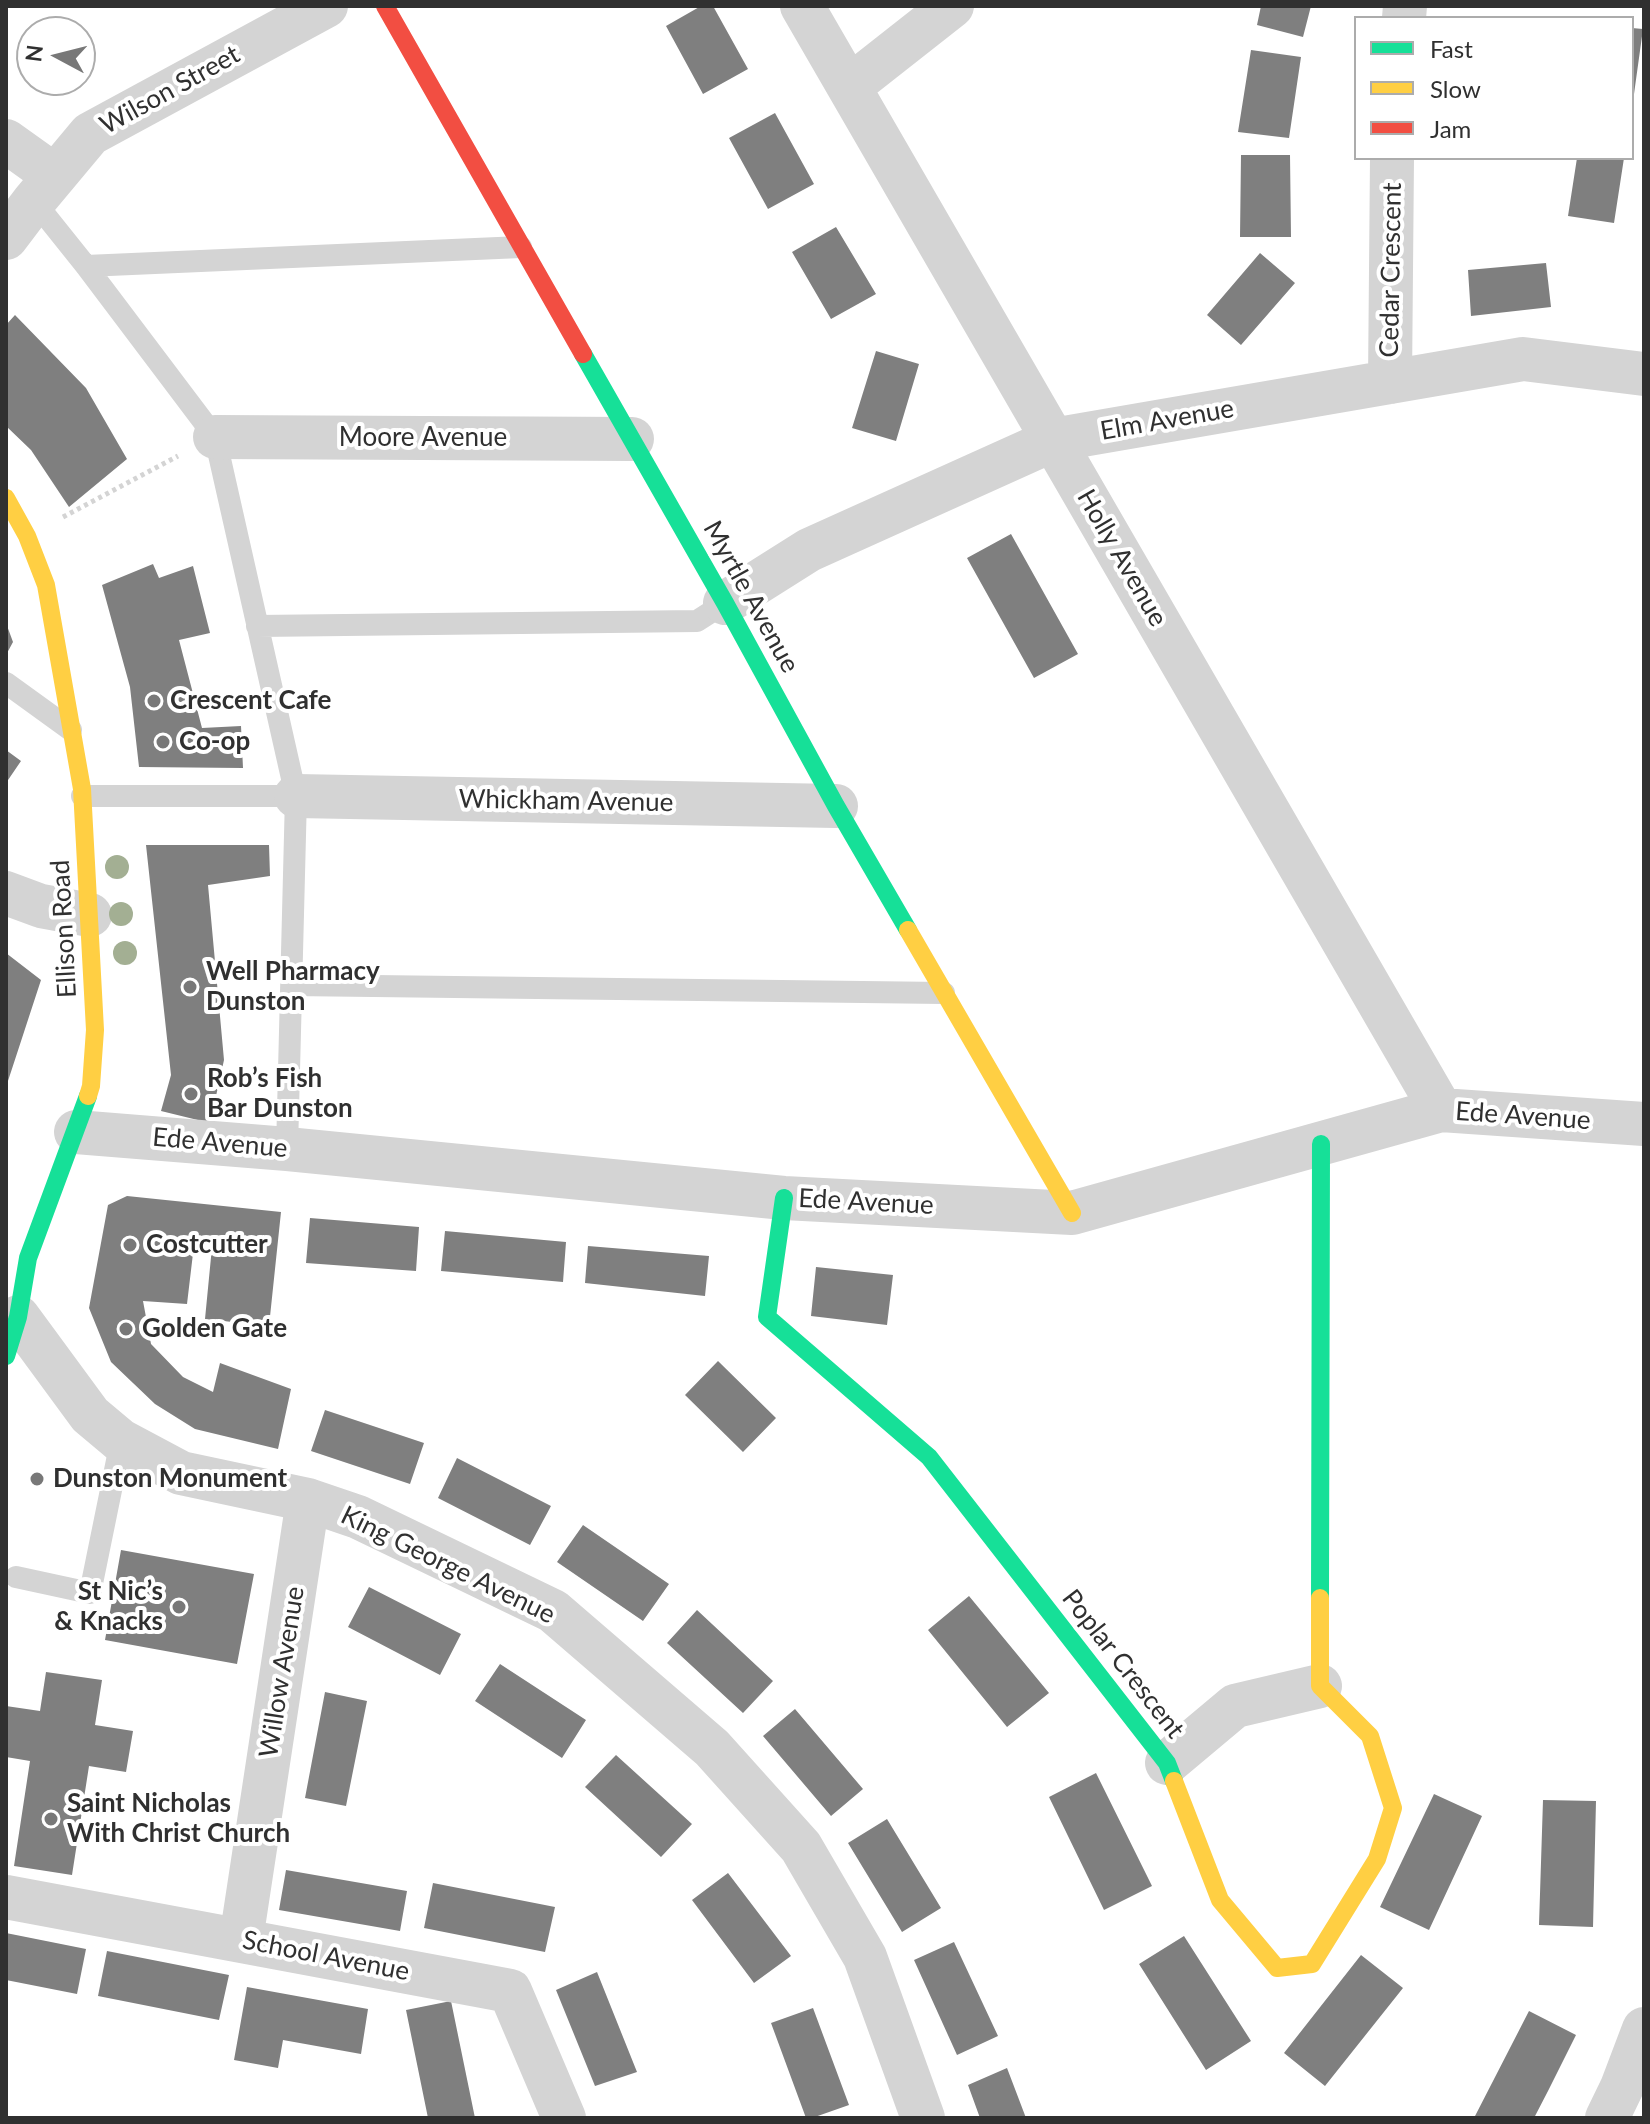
<!DOCTYPE html>
<html>
<head>
<meta charset="utf-8">
<style>
  body { margin:0 }
  #map { position:relative; width:1650px; height:2124px; overflow:hidden; background:#fff; font-family:Lato,sans-serif }
  canvas { display:block }
  .frame { position:absolute; inset:0; border:8px solid #303030; pointer-events:none }
  .legend { position:absolute; left:1354px; top:16px; width:280px; height:144px; box-sizing:border-box; background:#fff; border:2px solid #acacac; margin:0; padding:10px 14px; list-style:none; font-size:24px; color:#303030 }
  .legend li { display:flex; align-items:center; gap:16px; height:40px }
  .legend b { width:40px; border:2px solid #acacac }
  .north { position:absolute; left:16px; top:16px; width:80px; height:80px; box-sizing:border-box; background:#fff; border:2px solid #acacac; border-radius:50%; rotate:277deg; font-size:22px; font-weight:700; line-height:32px; text-align:center; color:#303030 }
  .north::after { content:''; display:block; margin:auto; width:28px; height:36px; background:#787878; clip-path:polygon(50% 0,100% 100%,50% 72%,0 100%) }
</style>
</head>
<body>
<div id="map">
<canvas width="1650" height="2124"></canvas>
<div class="frame"></div>
<ul class="legend">
<li><b style="height:10px;background:#16e098"></b>Fast</li>
<li><b style="height:10px;background:#ffcf43"></b>Slow</li>
<li><b style="height:10px;background:#f24e42"></b>Jam</li>
</ul>
<div class="north">N</div>
</div>
<script>
const ctx = document.querySelector('canvas').getContext('2d');
ctx.lineJoin = 'round';
function paint(path, color) { ctx.fillStyle = color; ctx.fill(path, 'evenodd'); }
const poly = rows => new Path2D(rows.map(r => 'M' + r).join(''));
function trace(path, color, width, dash) { ctx.strokeStyle = color; ctx.lineWidth = width; ctx.lineCap = dash ? 'butt' : 'round'; ctx.setLineDash(dash || []); ctx.stroke(path); }
function drawText(font, color, halo, rows, align = 'center') {
  ctx.font = font + ' Lato,sans-serif'; ctx.lineWidth = 8; ctx.setLineDash([]); ctx.textBaseline = 'middle'; ctx.strokeStyle = halo; ctx.fillStyle = color; for (const [text, x, y, turn = 0] of rows) {
    ctx.save(); ctx.translate(x, y); ctx.rotate((+turn || 0) * Math.PI / 180); ctx.textAlign = isNaN(turn) ? turn : align; if (halo) ctx.strokeText(text, 0, 0); ctx.fillText(text, 0, 0); ctx.restore();
  }
}
const building = poly([
  [701,6,713,6,748,69,703,94,666,26],
  [1261,6,1311,6,1303,37,1257,25],
  [1632,28,1643,29,1634,94,1632,93],
  [1251,50,1301,57,1289,138,1238,132],
  [775,113,814,184,768,209,729,138],
  [1241,155,1290,155,1291,237,1240,237],
  [1577,158,1624,158,1614,223,1568,216],
  [836,227,876,294,831,319,792,252],
  [1260,253,1295,283,1241,345,1207,315],
  [1546,263,1551,307,1471,316,1468,270],
  [15,315,86,388,127,459,69,507,31,450,6,426,6,325],
  [876,351,919,364,896,441,852,428],
  [1011,534,1078,654,1034,678,967,558],
  [153,564,159,578,193,566,210,633,179,640,202,728,241,726,243,768,139,767,130,687,102,585],
  [6,623,13,642,6,655],
  [6,750,21,761,6,783],
  [146,845,269,845,270,876,208,885,224,1060,210,1123,161,1111,171,1075],
  [6,953,41,980,7,1084,6,1084],
  [127,1196,281,1212,269,1326,205,1319,212,1247,194,1245,187,1304,143,1301,151,1344,183,1377,213,1392,220,1363,291,1389,278,1449,195,1429,155,1404,111,1362,89,1308,108,1205],
  [310,1218,419,1227,416,1271,306,1263],
  [445,1231,566,1242,563,1282,441,1271],
  [588,1246,709,1256,705,1296,585,1283],
  [816,1267,893,1275,887,1325,811,1316],
  [718,1361,776,1418,743,1452,685,1395],
  [325,1410,424,1443,410,1484,311,1451],
  [457,1458,551,1506,530,1545,438,1498],
  [583,1525,669,1584,643,1621,557,1562],
  [121,1550,254,1574,237,1664,105,1640],
  [369,1587,461,1634,440,1675,348,1627],
  [969,1596,1049,1693,1007,1727,928,1630],
  [697,1610,773,1681,743,1713,667,1643],
  [500,1664,586,1720,562,1758,475,1701],
  [46,1672,102,1680,95,1725,133,1731,126,1772,89,1766,72,1875,14,1866,30,1761,6,1757,6,1706,40,1711],
  [325,1692,367,1701,346,1806,305,1798],
  [795,1709,863,1789,831,1816,763,1736],
  [616,1755,692,1824,661,1857,585,1787],
  [1096,1773,1152,1886,1104,1910,1049,1797],
  [1434,1794,1482,1816,1429,1930,1380,1907],
  [1543,1800,1596,1801,1593,1927,1539,1925],
  [887,1819,941,1908,902,1932,848,1843],
  [286,1870,407,1891,400,1931,279,1910],
  [728,1873,791,1956,754,1983,692,1900],
  [433,1883,555,1907,545,1952,424,1928],
  [6,1933,86,1949,77,1994,6,1980],
  [1184,1936,1251,2041,1206,2070,1139,1964],
  [954,1942,998,2036,957,2055,914,1960],
  [107,1951,229,1975,219,2020,98,1996],
  [1361,1955,1403,1988,1325,2086,1284,2053],
  [597,1972,637,2072,595,2086,556,1990],
  [247,1987,368,2009,361,2054,283,2040,278,2068,234,2060],
  [451,2001,475,2118,428,2118,406,2010],
  [813,2008,849,2105,812,2118,806,2118,771,2023],
  [1529,2011,1576,2035,1548,2091,1534,2118,1474,2118],
  [1007,2068,1026,2118,980,2118,968,2085]
]);
const path = poly([
  [63,517,178,456]
]);
const lane = poly([
  [34,201,86,266,215,437,296,796,287,1149],
  [86,266,521,247],
  [257,626,697,621,725,603],
  [6,683,71,730],
  [82,796,296,796],
  [292,985,944,993],
  [16,1577,90,1593,121,1441]
]);
const street = poly([
  [802,6,1441,1110],
  [1404,18,1405,6],
  [849,87,952,6],
  [6,141,55,176],
  [6,238,34,201,90,134,326,6],
  [1390,382,1392,158],
  [215,437,632,439],
  [725,603,809,550,1053,440,1523,359,1644,374],
  [296,796,836,806],
  [6,893,41,906,90,915],
  [76,1132,287,1149,784,1198,1072,1213,1441,1110,1644,1124],
  [18,1317,90,1415,121,1441,181,1473,308,1500,358,1517,553,1611,712,1748,801,1847,865,1957,923,2118],
  [1167,1763,1235,1706,1320,1686],
  [6,1897,510,1991,564,2118],
  [241,1940,308,1500],
  [1607,2118,1622,2087,1644,2029]
]);
const fast = poly([
  [583,354,725,603,836,806,908,930],
  [784,1198,767,1317,929,1457,1167,1763,1174,1781],
  [6,1356,18,1317,28,1258,88,1096],
  [1320,1598,1321,1144]
]);
const slow = poly([
  [6,498,27,536,46,585,82,789,95,1030,91,1086,88,1096],
  [908,930,1072,1213],
  [1174,1781,1220,1900,1277,1968,1312,1964,1377,1859,1393,1808,1370,1736,1320,1686,1320,1598]
]);
const jam = poly([
  [385,6,583,354]
]);
const trees = [
  [117,867],
  [121,914],
  [125,953]
];
const markers = [
  [154,701,8,"#787878"],
  [163,742,8,"#787878"],
  [190,987,8,"#787878"],
  [191,1094,8,"#787878"],
  [130,1245,8,"#787878"],
  [126,1329,8,"#787878"],
  [37,1479,8,"#787878"],
  [179,1607,8,"#787878"],
  [51,1819,8,"#787878"]
];
const streetNames = [
  ["Wilson Street",170,90,-29],
  ["Cedar Crescent",1391,270,-89],
  ["Elm Avenue",1167,420,-10],
  ["Moore Avenue",423,438],
  ["Holly Avenue",1122,558,60],
  ["Myrtle Avenue",751,597,61],
  ["Whickham Avenue",566,801,1],
  ["Ellison Road",64,929,-93],
  ["Ede Avenue",1523,1116,4],
  ["Ede Avenue",220,1143,5],
  ["Ede Avenue",866,1202,3],
  ["King George Avenue",448,1565,26],
  ["Poplar Crescent",1123,1664,52],
  ["Willow Avenue",282,1672,-81],
  ["School Avenue",326,1956,11]
];
const poiNames = [
  ["Crescent Cafe",170,701],
  ["Co-op",179,742],
  ["Well Pharmacy",206,972],
  ["Dunston",206,1002],
  ["Rob’s Fish",207,1079],
  ["Bar Dunston",207,1109],
  ["Costcutter",146,1245],
  ["Golden Gate",142,1329],
  ["Dunston Monument",53,1479],
  ["St Nic’s",163,1592,"right"],
  ["& Knacks",163,1622,"right"],
  ["Saint Nicholas",67,1804],
  ["With Christ Church",67,1834]
];
paint(building, '#7f7f7f');
trace(path, '#d4d4d4', 5, [4, 4]);
trace(lane, '#d4d4d4', 22);
trace(street, '#d4d4d4', 44);
trace(fast, '#16e098', 18);
trace(slow, '#ffcf43', 18);
trace(jam, '#f24e42', 18);
ctx.fillStyle = '#a3af93';
for (const [x, y] of trees) { ctx.beginPath(); ctx.arc(x, y, 12, 0, 2 * Math.PI); ctx.fill(); }
for (const [x, y, r, color] of markers) { const dot = new Path2D(); dot.arc(x, y, r, 0, 2 * Math.PI); ctx.fillStyle = color; ctx.fill(dot); trace(dot, '#fff', 3); }
drawText('26px', '#303030', '#fff', streetNames);
drawText('bold 26px', '#303030', '#fff', poiNames, 'left');
</script>
</body>
</html>
